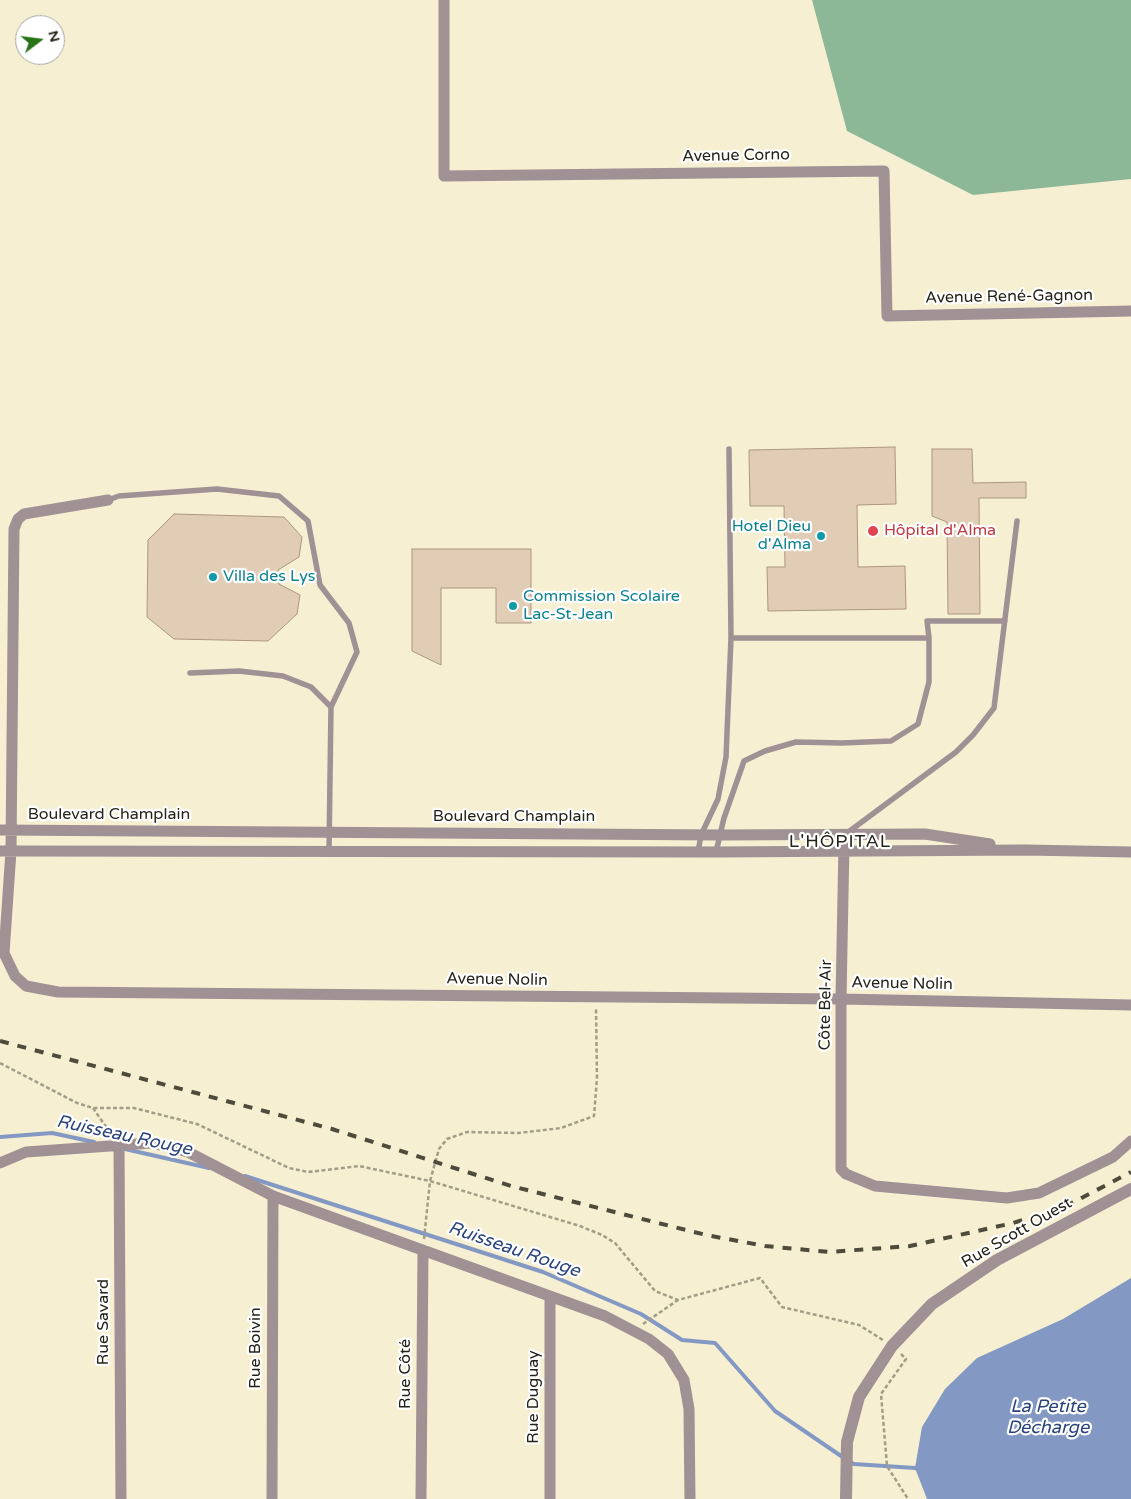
<!DOCTYPE html>
<html>
<head>
<meta charset="utf-8">
<style>
  body { margin:0 }
  #map { position:relative; width:1131px; height:1499px; overflow:hidden; background:#f6efd2; font-family:"Varela Round",sans-serif }
  canvas { display:block }
  .north { position:absolute; left:15px; top:15px; width:50px; height:50px; box-sizing:border-box; background:#fff; border:1px solid #a8a7a2; border-radius:50%; rotate:75deg; font-size:14px; font-weight:700; line-height:20px; text-align:center; color:#252217 }
  .north::after { content:''; display:block; margin:auto; width:18px; height:22px; background:#2a7418; clip-path:polygon(50% 0,100% 100%,50% 72%,0 100%) }
</style>
</head>
<body>
<div id="map">
<canvas width="1131" height="1499"></canvas>
<div class="north">N</div>
</div>
<script>
const ctx = document.querySelector('canvas').getContext('2d');
ctx.lineJoin = 'round';
function paint(path, color) { ctx.fillStyle = color; ctx.fill(path, 'evenodd'); }
const poly = rows => new Path2D(rows.map(r => 'M' + r).join(''));
function trace(path, color, width, dash) { ctx.strokeStyle = color; ctx.lineWidth = width; ctx.lineCap = dash ? 'butt' : 'round'; ctx.setLineDash(dash || []); ctx.stroke(path); }
function drawText(font, color, halo, rows, align = 'center') {
  ctx.font = font + ' "Varela Round",sans-serif'; ctx.lineWidth = 4.5; ctx.setLineDash([]); ctx.textBaseline = 'middle'; ctx.strokeStyle = halo; ctx.fillStyle = color; for (const [text, x, y, turn = 0] of rows) {
    ctx.save(); ctx.translate(x, y); ctx.rotate((+turn || 0) * Math.PI / 180); ctx.textAlign = isNaN(turn) ? turn : align; if (halo) ctx.strokeText(text, 0, 0); ctx.fillText(text, 0, 0); ctx.restore();
  }
}
const forest = poly([
  [812,0,1131,0,1131,179,973,195,847,131]
]);
const water = poly([
  [1131,1278,1131,1499,927,1499,915,1468,922,1427,945,1389,977,1358,1063,1319]
]);
const stream = poly([
  [0,1137,52,1133,94,1142],
  [125,1149,209,1168],
  [245,1176,543,1272,641,1314,682,1340,715,1343,775,1411,844,1458],
  [850,1462,854,1464,915,1468,919,1470]
]);
const building = poly([
  [895,447,896,504,857,505,858,567,905,566,906,609,768,611,767,567,785,567,784,506,750,506,749,450,895,447],
  [932,449,972,449,973,483,1026,482,1026,498,979,498,980,614,948,614,947,522,932,516,932,449],
  [174,514,284,517,302,537,299,557,278,570,279,584,300,595,297,614,268,641,174,639,147,617,148,540,174,514],
  [412,549,531,549,531,623,496,623,496,588,441,588,441,665,412,651,412,549]
]);
const path = poly([
  [0,1063,77,1103,93,1108,134,1108,197,1124,289,1168,308,1172,359,1166,430,1181,580,1226,602,1235,615,1243,655,1291,678,1300,760,1278,782,1307,859,1325,883,1340],
  [93,1108,111,1134],
  [424,1239,430,1181,439,1149,447,1139,467,1132,518,1133,561,1128,594,1116,597,1078,596,1009],
  [643,1324,678,1300],
  [901,1354,906,1359,881,1394,887,1466,908,1499]
]);
const service = poly([
  [729,449,731,638],
  [108,500,119,496,217,489,279,496,308,521,320,585,349,623,357,652,331,707],
  [929,638,927,621,1005,621],
  [190,673,239,671,283,676,311,687,331,707,329,851],
  [847,833,956,752,973,735,994,708,1017,521],
  [698,852,701,835,718,799,726,757,731,638,929,638,929,682,918,724,891,741,842,743,796,742,765,751,744,761,724,818,716,852]
]);
const minor = poly([
  [444,0,444,176,884,171,887,316,1131,311],
  [108,500,24,514,18,519,14,529,11,851,4,953,15,976,26,986,58,992,841,999,1131,1005],
  [0,830,720,835,925,834,990,844],
  [844,843,841,999,841,1169,846,1174,875,1186,1007,1198,1039,1193,1113,1157,1131,1141],
  [0,851,716,852,1026,850,1131,852],
  [119,1145,121,1499],
  [0,1163,26,1152,152,1143,188,1152,273,1196,605,1316,649,1339,668,1354,684,1380,689,1409,690,1499],
  [272,1499,273,1196],
  [421,1499,423,1250],
  [550,1499,550,1296]
]);
const tertiary = poly([
  [846,1499,847,1442,859,1397,892,1346,932,1304,997,1260,1131,1189]
]);
const rail = poly([
  [0,1041,332,1129,511,1186,706,1235,765,1246,829,1252,910,1246,1013,1223,1047,1212,1074,1202,1131,1172]
]);
const markers = [
  [873,531,6,"#e0444e"],
  [821,536,5,"#0f9aa8"],
  [213,577,5,"#0f9aa8"],
  [513,606,5,"#0f9aa8"]
];
const streetNames = [
  ["Avenue Corno",736,156,-1],
  ["Avenue René-Gagnon",1009,297,-1],
  ["Boulevard Champlain",109,815],
  ["Boulevard Champlain",514,817],
  ["Avenue Nolin",497,980,1],
  ["Avenue Nolin",902,984,1],
  ["Côte Bel-Air",826,1005,-89],
  ["Rue Scott Ouest",1017,1233,-30],
  ["Rue Savard",104,1322,-90],
  ["Rue Boivin",256,1348,-90],
  ["Rue Côté",406,1374,-90],
  ["Rue Duguay",534,1397,-90]
];
const cultureNames = [
  ["Hotel Dieu",811,527,"right"],
  ["d'Alma",811,545,"right"],
  ["Villa des Lys",223,577],
  ["Commission Scolaire",523,597],
  ["Lac-St-Jean",523,615]
];
const healthNames = [
  ["Hôpital d'Alma",884,531]
];
const neighbourhoodNames = [
  ["L'HÔPITAL",840,842]
];
const waterNames = [
  ["Ruisseau Rouge",124,1136,12],
  ["Ruisseau Rouge",514,1250,19],
  ["La Petite",1048,1407],
  ["Décharge",1048,1428]
];
paint(forest, '#8cb897');
paint(water, '#8399c3');
trace(stream, '#8399c3', 4);
paint(building, '#e1ccb5');
trace(building, '#ab9781', 1);
trace(path, '#a29d87', 2.5, [4, 2.5]);
trace(service, '#9f9194', 5.5);
trace(minor, '#9f9194', 11);
trace(tertiary, '#9f9194', 12);
trace(rail, '#4e4a3c', 4, [9, 9]);
for (const [x, y, r, color] of markers) { const dot = new Path2D(); dot.arc(x, y, r, 0, 2 * Math.PI); ctx.fillStyle = color; ctx.fill(dot); trace(dot, '#fff', 2); }
drawText('16px', '#252217', '#fff', streetNames);
drawText('16px', '#0d838f', '#fff', cultureNames, 'left');
drawText('16px', '#be3a42', '#fff', healthNames, 'left');
ctx.letterSpacing = '1px';
drawText('18px', '#252217', '#fff', neighbourhoodNames);
ctx.letterSpacing = '0px';
drawText('italic 18px', '#2a447a', '#fff', waterNames);
</script>
</body>
</html>
